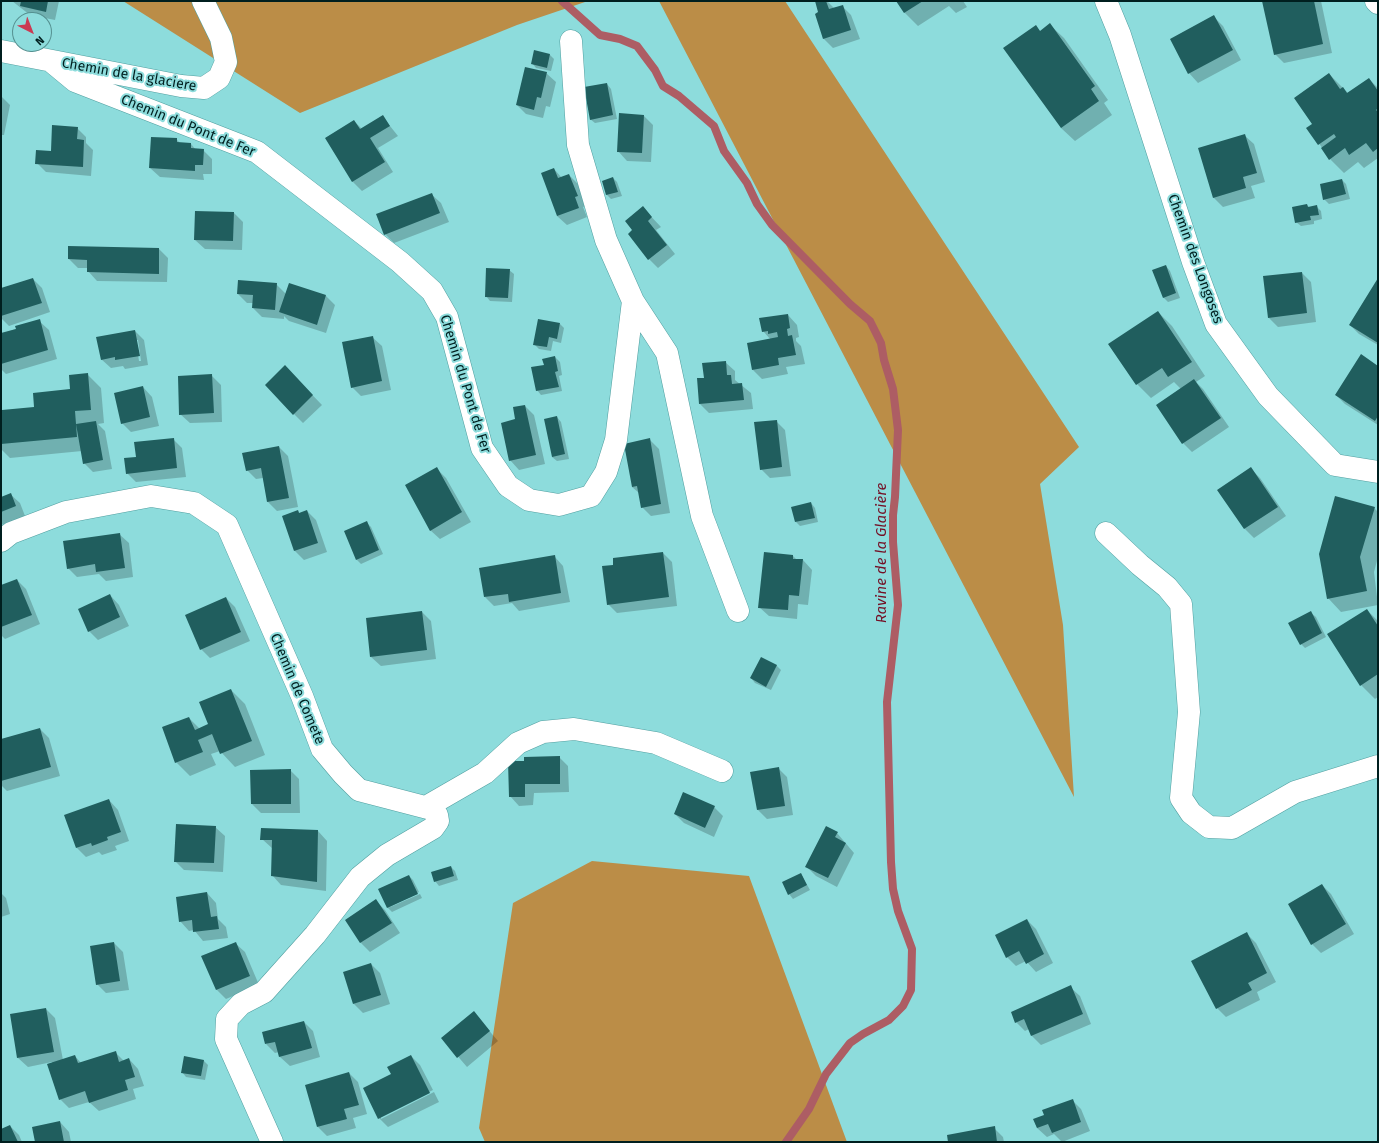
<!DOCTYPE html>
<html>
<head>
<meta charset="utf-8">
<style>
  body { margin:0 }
  #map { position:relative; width:1379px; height:1143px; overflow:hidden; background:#8ddcdc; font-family:"Fira Sans",sans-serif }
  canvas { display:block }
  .frame { position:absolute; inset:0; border:2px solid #001f1f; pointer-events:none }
  .north { position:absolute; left:12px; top:12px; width:40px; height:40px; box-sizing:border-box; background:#8ddcdc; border:1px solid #559090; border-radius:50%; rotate:138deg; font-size:11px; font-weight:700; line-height:16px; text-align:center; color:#001f1f }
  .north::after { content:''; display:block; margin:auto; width:14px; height:18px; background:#cb3a52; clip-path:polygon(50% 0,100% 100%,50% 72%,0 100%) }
</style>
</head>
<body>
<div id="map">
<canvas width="1379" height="1143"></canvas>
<div class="frame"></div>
<div class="north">N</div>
</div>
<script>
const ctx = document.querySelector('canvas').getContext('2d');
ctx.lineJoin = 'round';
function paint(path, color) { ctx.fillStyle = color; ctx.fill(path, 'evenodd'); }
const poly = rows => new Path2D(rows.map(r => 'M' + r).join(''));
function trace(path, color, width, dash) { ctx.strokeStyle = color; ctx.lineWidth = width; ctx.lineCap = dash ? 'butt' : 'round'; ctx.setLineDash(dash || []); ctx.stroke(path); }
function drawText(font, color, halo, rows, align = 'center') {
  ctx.font = font + ' "Fira Sans",sans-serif'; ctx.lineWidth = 4; ctx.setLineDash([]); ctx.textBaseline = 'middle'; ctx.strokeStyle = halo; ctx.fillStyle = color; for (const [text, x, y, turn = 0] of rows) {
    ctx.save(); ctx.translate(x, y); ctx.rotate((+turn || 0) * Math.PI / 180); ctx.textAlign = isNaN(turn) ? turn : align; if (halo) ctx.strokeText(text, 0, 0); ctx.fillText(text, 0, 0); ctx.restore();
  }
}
const forest = poly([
  [123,1,588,1,517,25,300,113],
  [659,1,785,1,1079,447,1040,484,1063,625,1074,797],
  [592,861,749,876,847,1142,485,1142,479,1128,513,903]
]);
const shadow = poly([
  [12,1,59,1,55,20,30,15],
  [817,1,827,1,834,8,842,6,851,15,860,39,833,48,824,39,816,14,819,13],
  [897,1,963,1,967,7,956,13,949,6,918,26,904,12],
  [1263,1,1321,1,1332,53,1284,63,1275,54],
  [1214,17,1223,26,1241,60,1198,83,1189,73],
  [1050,25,1064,38,1108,100,1104,103,1112,115,1075,141,1061,128,1036,27,1041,32],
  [535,51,550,55,554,59,551,71,536,68,532,63],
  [546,73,556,82,550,107,546,106,543,118,526,114,517,105],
  [1329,74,1348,93,1369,79,1378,88,1378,158,1364,168,1358,162,1344,173,1330,159,1308,128,1314,124],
  [607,84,611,89,617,119,595,123,590,119],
  [1,96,10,105,4,135,1,135],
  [382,116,398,136,378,148,393,172,362,191,353,182,326,138,354,121,362,129],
  [644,116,653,125,651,162,627,161,618,151],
  [77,128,86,137,86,143,93,150,91,176,46,172,37,163],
  [1244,135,1254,144,1265,182,1251,186,1255,198,1223,207,1214,198,1199,149],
  [152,138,176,139,180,143,191,144,196,150,203,150,212,159,212,174,203,174,204,180,160,177,150,168],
  [554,169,562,178,569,175,578,184,586,206,583,207,587,217,567,225,557,216],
  [613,178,617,182,622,196,611,199,607,195,603,181],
  [1342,180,1346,184,1350,199,1329,204,1324,199],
  [431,194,441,203,449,222,394,243,385,234],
  [1307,205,1310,208,1316,206,1321,211,1322,219,1314,221,1314,224,1301,226,1296,222],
  [643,208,661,227,656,230,675,254,658,268,649,259,634,231],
  [234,213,243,222,242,250,205,249,195,240],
  [159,249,168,258,167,282,97,281,88,271,88,268,78,268,69,259],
  [1166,266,1170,271,1180,298,1168,302,1164,298,1154,271],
  [509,270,514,274,512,302,490,301,486,296],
  [1302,273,1311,282,1316,322,1278,327,1269,318],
  [33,279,42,288,50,312,9,326,1,318,1,289],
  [1378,280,1378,345,1359,334,1350,325],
  [276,284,286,294,326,296,335,305,326,333,289,321,284,316,284,319,262,317,253,308,253,303,247,303,238,294],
  [1158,312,1172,326,1205,376,1196,382,1203,389,1229,427,1192,452,1183,443,1181,389,1174,382,1151,398,1137,384],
  [788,315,797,325,799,337,796,338,796,341,801,346,805,364,786,367,788,374,762,379,753,370,771,340,763,331],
  [39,321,49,330,57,359,6,374,1,369,1,334],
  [560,324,564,328,561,343,553,341,551,351,539,349,534,344],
  [135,331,144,340,148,365,125,369,123,366,111,368,101,359],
  [136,340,138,340,141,361,139,361],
  [372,337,382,346,391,390,361,396,352,387],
  [555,357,560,362,562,375,559,376,562,391,541,395,537,390,545,365],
  [725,362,735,371,735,380,751,393,753,409,709,413,700,404,705,379],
  [1378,367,1378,425,1345,404,1336,395],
  [87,374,101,388,104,423,98,424,105,431,112,469,93,472,84,463,82,451,10,458,1,449,1,420,35,408,71,390],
  [212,376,221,385,222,422,190,423,180,414],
  [294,376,322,405,303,423,294,414],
  [143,387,152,397,159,426,131,432,122,423],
  [525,406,534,415,545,464,519,470,510,460,516,420],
  [557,417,561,422,569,459,557,461,552,457],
  [776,421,785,430,791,476,770,478,761,469],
  [173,439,182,448,186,477,136,482,127,473,137,458],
  [650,440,659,449,670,513,651,516,642,507,639,493,632,487],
  [279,447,288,456,298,507,277,511,268,502,263,478,256,479,247,470],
  [437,469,446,478,471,522,440,539,430,530],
  [1251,469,1260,478,1286,516,1254,538,1245,529,1219,490],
  [10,494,20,503,25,516,1,525,5,534,1,536,1,498],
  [811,503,815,508,818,522,800,526,796,522],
  [1374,508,1378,512,1378,557,1374,572,1378,605,1341,612,1328,598],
  [298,511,300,514,307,511,316,520,327,552,304,560,295,551,283,516],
  [367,523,371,527,383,554,361,564,357,560],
  [119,534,129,543,133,577,106,581,99,574,77,577,68,568],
  [663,553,672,562,677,606,617,613,608,604,614,566],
  [554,556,563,566,570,602,519,611,512,603,494,606,485,597],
  [793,556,797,560,803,560,812,570,808,605,798,604,797,619,769,616,759,607],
  [17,580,26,589,40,624,5,639,1,635,1,586],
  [110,595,119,605,129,626,98,640,89,631],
  [226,598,235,607,250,641,210,658,201,649],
  [1367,610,1378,621,1378,697,1375,699,1361,685],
  [422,612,431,621,436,659,381,666,371,657],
  [1311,613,1316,617,1326,637,1305,648,1301,644],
  [776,665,781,670,771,690,755,683,751,678],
  [231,690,245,704,265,755,235,767,220,751,211,754,216,765,190,776,176,762,189,718,200,729,209,725],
  [40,729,49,738,60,776,7,791,1,785,1,740],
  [559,757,568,766,569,792,534,793,533,805,519,806,510,796,525,762],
  [778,768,787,777,793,815,767,819,758,810],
  [290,770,299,779,300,813,261,813,252,804],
  [109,800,118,810,129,841,115,846,117,850,102,855,99,852,86,857,77,848],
  [714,807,723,816,714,837,684,823,675,814],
  [215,827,225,836,223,872,184,870,175,861],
  [262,829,318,831,327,841,326,891,281,885,272,875,273,849,262,839],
  [837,833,854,853,837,887,816,876,807,867],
  [451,867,455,871,458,880,439,886,435,881],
  [801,874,810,890,793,899,789,894],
  [409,876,413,880,419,892,388,908,379,889],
  [1322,885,1331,894,1354,934,1321,953,1312,944],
  [1,893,6,898,10,914,1,917],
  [207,893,216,903,218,919,226,927,228,938,203,941,194,930,189,931,180,921],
  [420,894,422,898,392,912,388,908],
  [376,901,385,910,400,933,370,952,361,943,347,920],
  [1027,920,1036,929,1053,963,1036,972,1026,961,1016,966,1007,957],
  [1246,933,1256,943,1276,982,1257,992,1260,1000,1226,1017,1217,1008],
  [114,943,123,952,129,990,106,993,97,984],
  [235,943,245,952,259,985,226,999,217,990,203,957],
  [371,964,380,973,390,1004,363,1013,354,1004],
  [1070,987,1080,996,1091,1024,1041,1045,1032,1036,1029,1029,1025,1031,1016,1022],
  [46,1009,55,1018,63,1060,75,1056,81,1063,115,1052,124,1061,129,1059,138,1069,144,1086,133,1089,136,1099,99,1111,89,1102,69,1108,60,1099,52,1062,28,1067,18,1058],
  [474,1013,498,1041,467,1067,442,1038],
  [304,1022,313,1031,320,1057,290,1066,280,1057,279,1052,275,1053,266,1044],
  [411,1056,420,1065,433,1090,381,1116,381,1119,434,1092,439,1102,388,1127,379,1118,392,1074],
  [185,1057,204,1061,208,1065,205,1080,186,1077,182,1072],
  [349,1073,358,1082,367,1114,353,1118,356,1128,327,1136,318,1127],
  [1072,1100,1081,1109,1090,1131,1062,1142,1054,1134,1047,1137,1037,1128,1034,1120,1045,1116],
  [60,1122,69,1132,71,1142,36,1142],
  [10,1126,19,1135,22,1142,1,1142,1,1130],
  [994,1128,1003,1137,1004,1142,949,1142]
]);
const stream = poly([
  [562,1,600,35,620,39,637,46,655,70,663,86,679,96,714,126,724,151,747,183,757,204,772,225,850,304,870,321,881,343,884,360,893,389,898,430,895,497,893,515,893,542,898,605,887,702,891,862,893,889,898,911,912,949,911,990,903,1006,889,1020,863,1034,850,1043,826,1074,809,1109,786,1142]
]);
const building = poly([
  [21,1,48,1,46,12,20,6],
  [815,1,826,1,829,9,843,5,851,30,823,39,815,14,818,12],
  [896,1,923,1,904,13],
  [1262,1,1314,1,1323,44,1274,55],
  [1214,15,1233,50,1188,74,1170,39],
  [1050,23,1095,86,1091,89,1099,101,1061,128,1003,48,1036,25,1040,31],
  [534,50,550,54,547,68,531,64],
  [525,67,547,72,541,98,537,97,534,110,516,105],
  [1329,73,1340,89,1343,87,1347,93,1369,78,1378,91,1378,108,1376,110,1378,112,1378,148,1373,152,1366,143,1349,155,1345,148,1329,160,1321,148,1336,137,1334,134,1318,145,1306,128,1312,124,1294,98],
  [607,83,613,115,590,120,584,87],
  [619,113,644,115,642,153,617,152],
  [383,115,390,126,370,138,385,162,352,182,325,138,354,120,360,129],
  [52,125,78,127,77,139,84,140,83,167,35,164,36,150,51,151],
  [1245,134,1257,173,1243,177,1246,188,1213,198,1198,148],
  [151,137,177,138,177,142,191,143,191,148,204,149,203,165,195,165,195,171,149,168],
  [554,168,558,178,569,174,578,196,575,197,579,208,557,216,541,173],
  [613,177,618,192,606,195,602,181],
  [1342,179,1346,194,1323,200,1320,184],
  [432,193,440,213,384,235,376,214],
  [1307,204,1308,207,1317,205,1319,215,1310,216,1311,220,1295,223,1292,207],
  [643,206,652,217,648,221,667,245,648,260,628,234,632,230,625,221],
  [195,211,234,212,233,241,194,240],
  [68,246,159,248,159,274,87,272,87,260,68,259],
  [1166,265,1176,293,1163,298,1152,270],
  [486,268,510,269,508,298,485,297],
  [1302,272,1307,313,1268,318,1263,276],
  [33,278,42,303,1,316,1,288],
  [1378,278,1378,343,1349,325],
  [238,280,277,283,275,310,252,308,253,295,237,294],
  [289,283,326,295,317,325,279,312],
  [1158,311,1192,362,1168,377,1162,368,1136,385,1108,344],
  [788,314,790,328,787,329,788,336,792,335,796,355,778,358,779,365,752,370,747,343,778,337,777,332,768,334,768,331,762,332,759,318],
  [40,319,48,350,1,364,1,333,16,329,15,326],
  [538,319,560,323,557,339,549,337,547,347,533,345],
  [135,330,140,356,115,360,115,357,101,360,96,337],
  [373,336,382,381,351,388,342,342],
  [1361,354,1378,366,1378,416,1375,421,1335,395],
  [555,356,558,371,555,372,559,387,536,391,531,367,544,365,542,359],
  [726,361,727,375,731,375,732,384,742,383,744,400,699,404,697,378,704,378,702,363],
  [285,365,313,395,293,415,265,385],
  [88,373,91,410,75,411,77,437,1,444,2,410,34,407,33,393,70,389,69,375],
  [212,374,214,413,179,415,178,376],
  [1194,379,1221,418,1182,444,1156,405],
  [143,386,150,417,121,424,114,393],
  [525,405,536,455,509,461,501,423,515,419,513,407],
  [557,416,565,454,552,457,544,419],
  [777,420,782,467,760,470,754,422],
  [96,421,103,460,83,464,76,424],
  [174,438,177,468,126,474,124,458,136,457,134,442],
  [650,438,661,504,641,508,637,486,632,487,624,444],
  [279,446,289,498,267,502,261,468,246,471,242,453],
  [437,467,462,512,430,531,405,485],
  [1251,467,1278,507,1244,529,1217,490],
  [11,493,16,506,1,512,1,497],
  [1335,496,1375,507,1360,557,1367,591,1327,599,1319,554],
  [811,502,815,518,795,522,791,507],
  [298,510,299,513,307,510,318,543,294,551,282,516],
  [367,521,379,550,356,560,344,531],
  [120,533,125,568,96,572,95,564,67,569,63,541],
  [663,552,669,597,607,605,602,566,613,565,613,558],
  [764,552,793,555,793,559,803,559,799,596,789,595,788,610,758,608],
  [555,555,561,593,509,602,508,594,484,597,479,568],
  [17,579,32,615,1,627,1,585],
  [110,594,120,617,88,632,78,609],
  [226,597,241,632,200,650,185,615],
  [1367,609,1378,626,1378,674,1360,686,1327,634],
  [422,611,427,650,370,657,366,618],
  [1311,611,1322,633,1300,645,1288,623],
  [761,657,777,665,766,687,750,678],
  [231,689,252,741,220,754,212,734,198,740,203,752,175,763,162,727,189,717,195,730,208,724,199,702],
  [40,728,51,767,1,781,1,739],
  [560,756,560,784,525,784,525,797,509,797,508,761,524,761,524,757],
  [779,767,785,806,757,810,750,772],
  [291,769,291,804,251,804,250,770],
  [683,792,715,806,705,828,674,814],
  [109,799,121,832,107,837,108,840,92,846,91,843,76,848,64,815],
  [176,824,216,826,214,863,174,862],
  [826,826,838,832,835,837,846,843,828,878,805,867],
  [261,828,318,830,317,882,271,876,272,840,260,840],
  [451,866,454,876,434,882,431,872],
  [801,873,807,885,788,895,782,882],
  [409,875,418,894,387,908,378,889],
  [1322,884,1346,924,1311,945,1288,904],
  [207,892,211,917,217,916,219,929,193,932,192,920,179,922,176,897],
  [376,899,392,923,360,943,345,920],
  [1027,919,1044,954,1026,964,1019,951,1006,958,995,935],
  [1247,932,1267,973,1248,983,1252,990,1216,1009,1191,961],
  [114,942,120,981,96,985,90,946],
  [236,942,250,976,216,990,201,956],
  [371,963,381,995,353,1004,343,972],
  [1071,985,1083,1014,1031,1036,1024,1019,1015,1023,1011,1012],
  [46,1008,54,1052,17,1058,10,1014],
  [474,1011,490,1031,457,1058,441,1038],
  [304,1021,312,1048,279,1057,275,1042,265,1044,262,1032],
  [116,1051,119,1062,129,1058,135,1077,125,1080,128,1090,89,1103,85,1091,59,1100,47,1064,75,1055,78,1063],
  [411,1055,430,1093,378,1119,363,1088,391,1074,387,1067],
  [184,1056,204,1060,201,1076,181,1073],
  [349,1072,359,1105,344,1109,347,1119,317,1127,305,1085],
  [1073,1099,1081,1122,1052,1133,1048,1124,1037,1128,1033,1119,1044,1115,1042,1110],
  [60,1121,64,1142,35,1142,32,1127],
  [10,1125,18,1142,1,1142,1,1129],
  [995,1126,997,1142,948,1142,947,1135]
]);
const minor = poly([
  [1106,1,1120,35,1193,262,1216,324,1268,396,1335,465,1378,472],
  [1376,1,1378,3],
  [571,41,578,145,606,240,633,301,667,353,702,516,738,611],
  [1,51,181,86,204,88,219,78,226,62,221,38,203,1],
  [52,62,75,81,257,152,400,262,432,291,447,317,482,448,508,486,529,500,559,505,591,496,606,472,616,440,633,301],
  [1106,533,1140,565,1167,587,1181,604,1189,712,1181,798,1191,813,1209,827,1232,828,1295,792,1378,766],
  [1,541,11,533,66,512,151,496,194,503,227,525,302,696,322,749,343,774,359,790,432,809,437,815,438,821,433,828,387,855,360,877,315,935,264,992,241,1004,227,1019,226,1039,272,1142],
  [426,807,485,773,518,743,543,732,574,729,656,743,722,771]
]);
const streetNames = [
  ["Chemin de la glaciere",129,75,10],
  ["Chemin du Pont de Fer",188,126,22],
  ["Chemin des Longoses",1195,259,70],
  ["Chemin du Pont de Fer",465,384,73],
  ["Chemin de Comete",297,689,67]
];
const waterNames = [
  ["Ravine de la Glacière",882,553,-90]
];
paint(forest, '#bb8d47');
paint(shadow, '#0003');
trace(stream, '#ad5d64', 8);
paint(building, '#205e5e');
trace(minor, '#519fa0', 23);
trace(minor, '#fff', 22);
drawText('14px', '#001f1f', '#8ddcdc', streetNames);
drawText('italic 15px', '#740f25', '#8ddcdc', waterNames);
</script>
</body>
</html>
